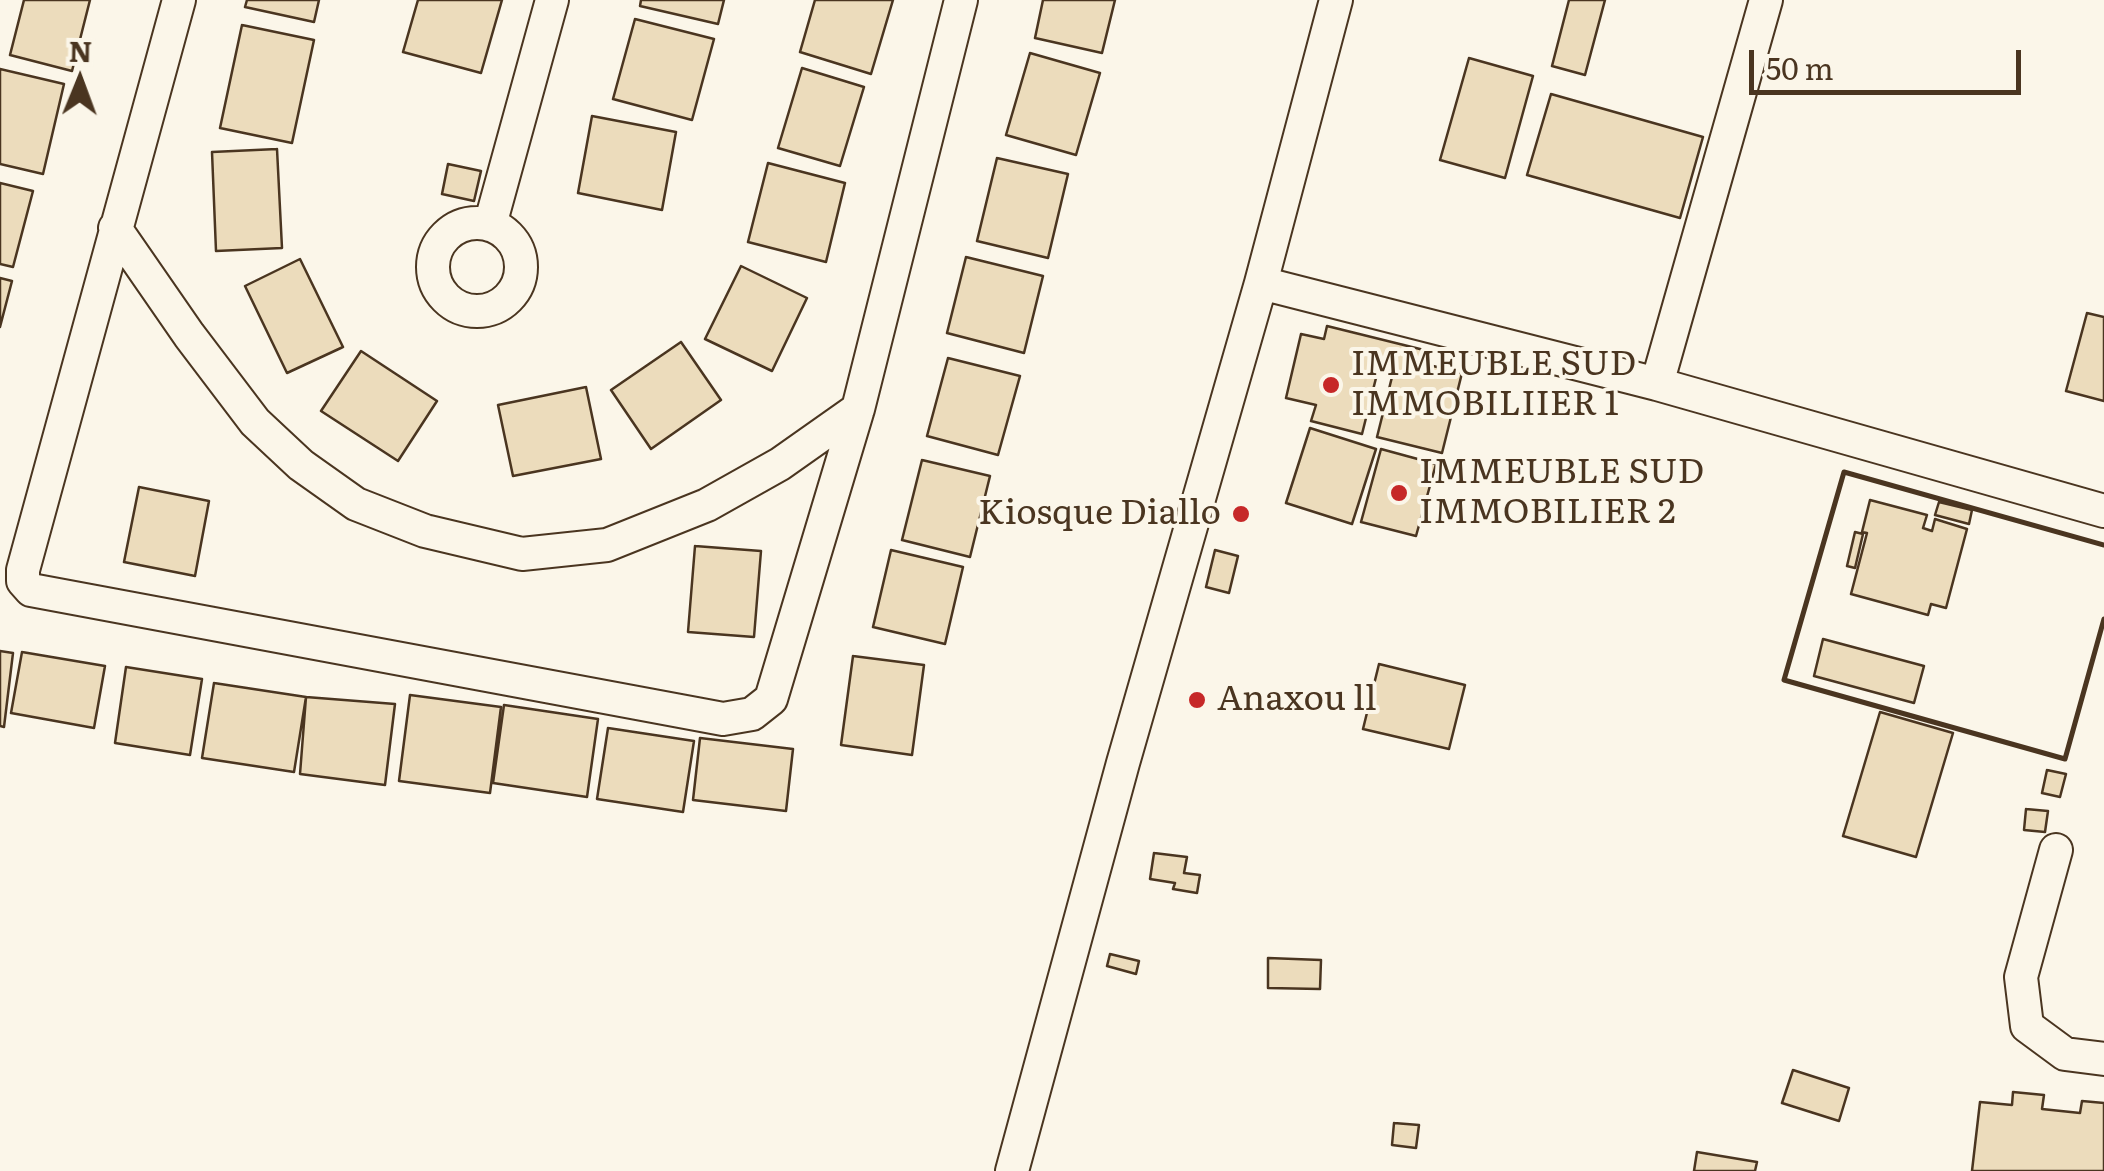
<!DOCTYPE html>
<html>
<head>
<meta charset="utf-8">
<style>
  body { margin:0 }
  #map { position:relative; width:2104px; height:1171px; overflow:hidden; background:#fbf6e9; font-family:Literata,serif }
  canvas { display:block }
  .north { position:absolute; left:30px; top:30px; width:100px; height:100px; -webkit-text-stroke:8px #fbf6e9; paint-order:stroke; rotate:1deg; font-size:28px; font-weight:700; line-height:40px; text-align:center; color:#4a3520 }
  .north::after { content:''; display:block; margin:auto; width:35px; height:45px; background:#4a3520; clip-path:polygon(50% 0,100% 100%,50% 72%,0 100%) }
  .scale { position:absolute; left:1749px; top:50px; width:272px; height:45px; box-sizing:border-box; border:5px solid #4a3520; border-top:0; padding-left:12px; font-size:30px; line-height:35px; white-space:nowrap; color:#4a3520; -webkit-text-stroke:8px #fbf6e9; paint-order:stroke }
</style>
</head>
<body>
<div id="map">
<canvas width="2104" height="1171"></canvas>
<div class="north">N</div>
<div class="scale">50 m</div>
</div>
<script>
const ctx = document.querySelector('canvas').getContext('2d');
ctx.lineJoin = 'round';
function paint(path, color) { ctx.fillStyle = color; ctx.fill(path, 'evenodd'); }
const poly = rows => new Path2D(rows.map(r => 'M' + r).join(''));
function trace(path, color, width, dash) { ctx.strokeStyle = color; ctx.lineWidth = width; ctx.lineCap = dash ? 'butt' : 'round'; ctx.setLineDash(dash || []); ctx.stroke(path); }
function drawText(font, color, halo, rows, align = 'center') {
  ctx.font = font + ' Literata,serif'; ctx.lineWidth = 8; ctx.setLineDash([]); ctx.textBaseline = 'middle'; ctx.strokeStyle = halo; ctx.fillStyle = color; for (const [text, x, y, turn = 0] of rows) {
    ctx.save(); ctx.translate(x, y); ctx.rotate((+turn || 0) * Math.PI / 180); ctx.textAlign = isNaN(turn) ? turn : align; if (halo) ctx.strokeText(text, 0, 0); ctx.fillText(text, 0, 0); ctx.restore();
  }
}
const building = poly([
  [24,0,90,0,72,71,10,55,24,0],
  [247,0,319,0,314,22,245,7,247,0],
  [418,0,502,0,481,73,403,52,418,0],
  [641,0,724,0,718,24,640,6,641,0],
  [815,0,893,0,871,74,800,52,815,0],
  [1043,0,1115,0,1102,53,1035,38,1043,0],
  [1569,0,1605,0,1585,75,1552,66,1569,0],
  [635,19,714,39,692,120,613,99,635,19],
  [242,25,314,40,292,143,220,128,242,25],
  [1030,53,1100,73,1076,155,1006,135,1030,53],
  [1469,58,1533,76,1505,178,1440,160,1469,58],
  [802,68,864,87,840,166,778,148,802,68],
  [0,69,64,84,43,174,0,164,0,69],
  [1551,94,1703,137,1680,218,1527,175,1551,94],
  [592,116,676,132,662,210,578,193,592,116],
  [277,149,282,248,216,251,212,152,277,149],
  [997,158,1068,174,1048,258,977,241,997,158],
  [768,163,845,183,826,262,748,242,768,163],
  [448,164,481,171,474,201,442,194,448,164],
  [0,183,33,191,13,267,0,264,0,183],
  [966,257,1043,276,1024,353,947,333,966,257],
  [300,259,343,347,287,373,245,286,300,259],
  [741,266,807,298,772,371,705,339,741,266],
  [0,278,12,281,0,327,0,278],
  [2087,313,2104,317,2104,401,2066,391,2087,313],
  [1327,326,1432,352,1429,365,1462,373,1442,453,1377,437,1394,369,1379,366,1362,434,1311,421,1316,405,1286,398,1301,334,1324,339,1327,326],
  [681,342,721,400,651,449,611,390,681,342],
  [361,351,437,401,398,461,321,411,361,351],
  [948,358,1020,376,998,455,927,436,948,358],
  [586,387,601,459,513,476,498,405,586,387],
  [1310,428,1376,449,1352,524,1286,503,1310,428],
  [1381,449,1436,464,1416,536,1361,522,1381,449],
  [922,460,990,476,970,557,902,540,922,460],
  [139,487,209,501,195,576,124,562,139,487],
  [1870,500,1927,515,1923,528,1932,531,1935,519,1967,529,1946,608,1931,604,1928,615,1851,594,1867,533,1862,532,1870,500],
  [1939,502,1972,510,1969,524,1935,515,1939,502],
  [1855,532,1863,534,1855,568,1847,566,1855,532],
  [695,546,761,551,754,637,688,632,695,546],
  [891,550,963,567,945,644,873,627,891,550],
  [1215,550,1238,556,1229,593,1206,587,1215,550],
  [1823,639,1924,666,1914,703,1814,676,1823,639],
  [0,651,13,653,4,727,0,726,0,651],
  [22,652,105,666,94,728,11,713,22,652],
  [853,656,924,665,912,755,841,745,853,656],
  [1379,664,1465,685,1449,749,1363,729,1379,664],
  [126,667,202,679,190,755,115,743,126,667],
  [214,683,306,697,294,772,202,758,214,683],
  [410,695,501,707,490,793,399,781,410,695],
  [306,697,395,704,385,785,300,774,306,697],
  [504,705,598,719,587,797,493,783,504,705],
  [1880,712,1953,733,1916,857,1843,836,1880,712],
  [608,728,694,741,683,812,597,799,608,728],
  [700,738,793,749,786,811,693,800,700,738],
  [2047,770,2066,774,2060,797,2042,793,2047,770],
  [2026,809,2048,811,2045,832,2024,830,2026,809],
  [1154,853,1187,857,1184,873,1200,875,1197,893,1173,889,1175,883,1150,879,1154,853],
  [1110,954,1139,961,1136,974,1107,966,1110,954],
  [1268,958,1321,960,1320,989,1268,988,1268,958],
  [1793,1070,1849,1088,1839,1121,1782,1103,1793,1070],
  [2013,1092,2044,1095,2042,1109,2080,1113,2082,1101,2104,1103,2104,1171,1972,1171,1980,1102,2012,1105,2013,1092],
  [1394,1123,1419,1125,1416,1148,1392,1145,1394,1123],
  [1697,1152,1757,1162,1755,1171,1694,1171,1697,1152]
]);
const minor = poly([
  [179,0,23,570,23,581,31,590,723,719,752,714,771,699,858,409,961,0],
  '433 267a44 44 0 1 1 88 0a44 44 0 1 1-88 0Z',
  [490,225,552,0],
  [115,228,189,335,255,422,301,465,356,504,425,531,522,554,607,545,707,505,780,464,858,409],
  [1261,283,1657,384,2104,511],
  [1657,384,1766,0],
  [2056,850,2021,977,2027,1026,2065,1054,2104,1059],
  [1012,1171,1123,763,1261,283,1336,0]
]);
const wall = poly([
  [2104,545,1844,472,1784,680,2065,759,2104,619]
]);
const markers = [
  [1331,385,10,"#c62828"],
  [1399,493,10,"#c62828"],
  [1241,514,10,"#c62828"],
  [1197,700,10,"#c62828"]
];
const poiNames = [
  ["IMMEUBLE SUD",1351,365],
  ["IMMOBILIIER 1",1351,405],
  ["IMMEUBLE SUD",1419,473],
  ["IMMOBILIER 2",1419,513],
  ["Kiosque Diallo",1221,514,"right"],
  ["Anaxou ll",1217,700]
];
paint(building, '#ecdcbc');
trace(building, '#4a3520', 2.5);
trace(minor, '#4a3520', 36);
trace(minor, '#fbf6e9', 32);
trace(wall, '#4a3520', 5);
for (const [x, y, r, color] of markers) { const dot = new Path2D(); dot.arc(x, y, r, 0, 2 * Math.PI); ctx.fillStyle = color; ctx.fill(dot); trace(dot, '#fbf6e9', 4); }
drawText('35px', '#4a3520', '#fbf6e9', poiNames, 'left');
</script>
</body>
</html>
